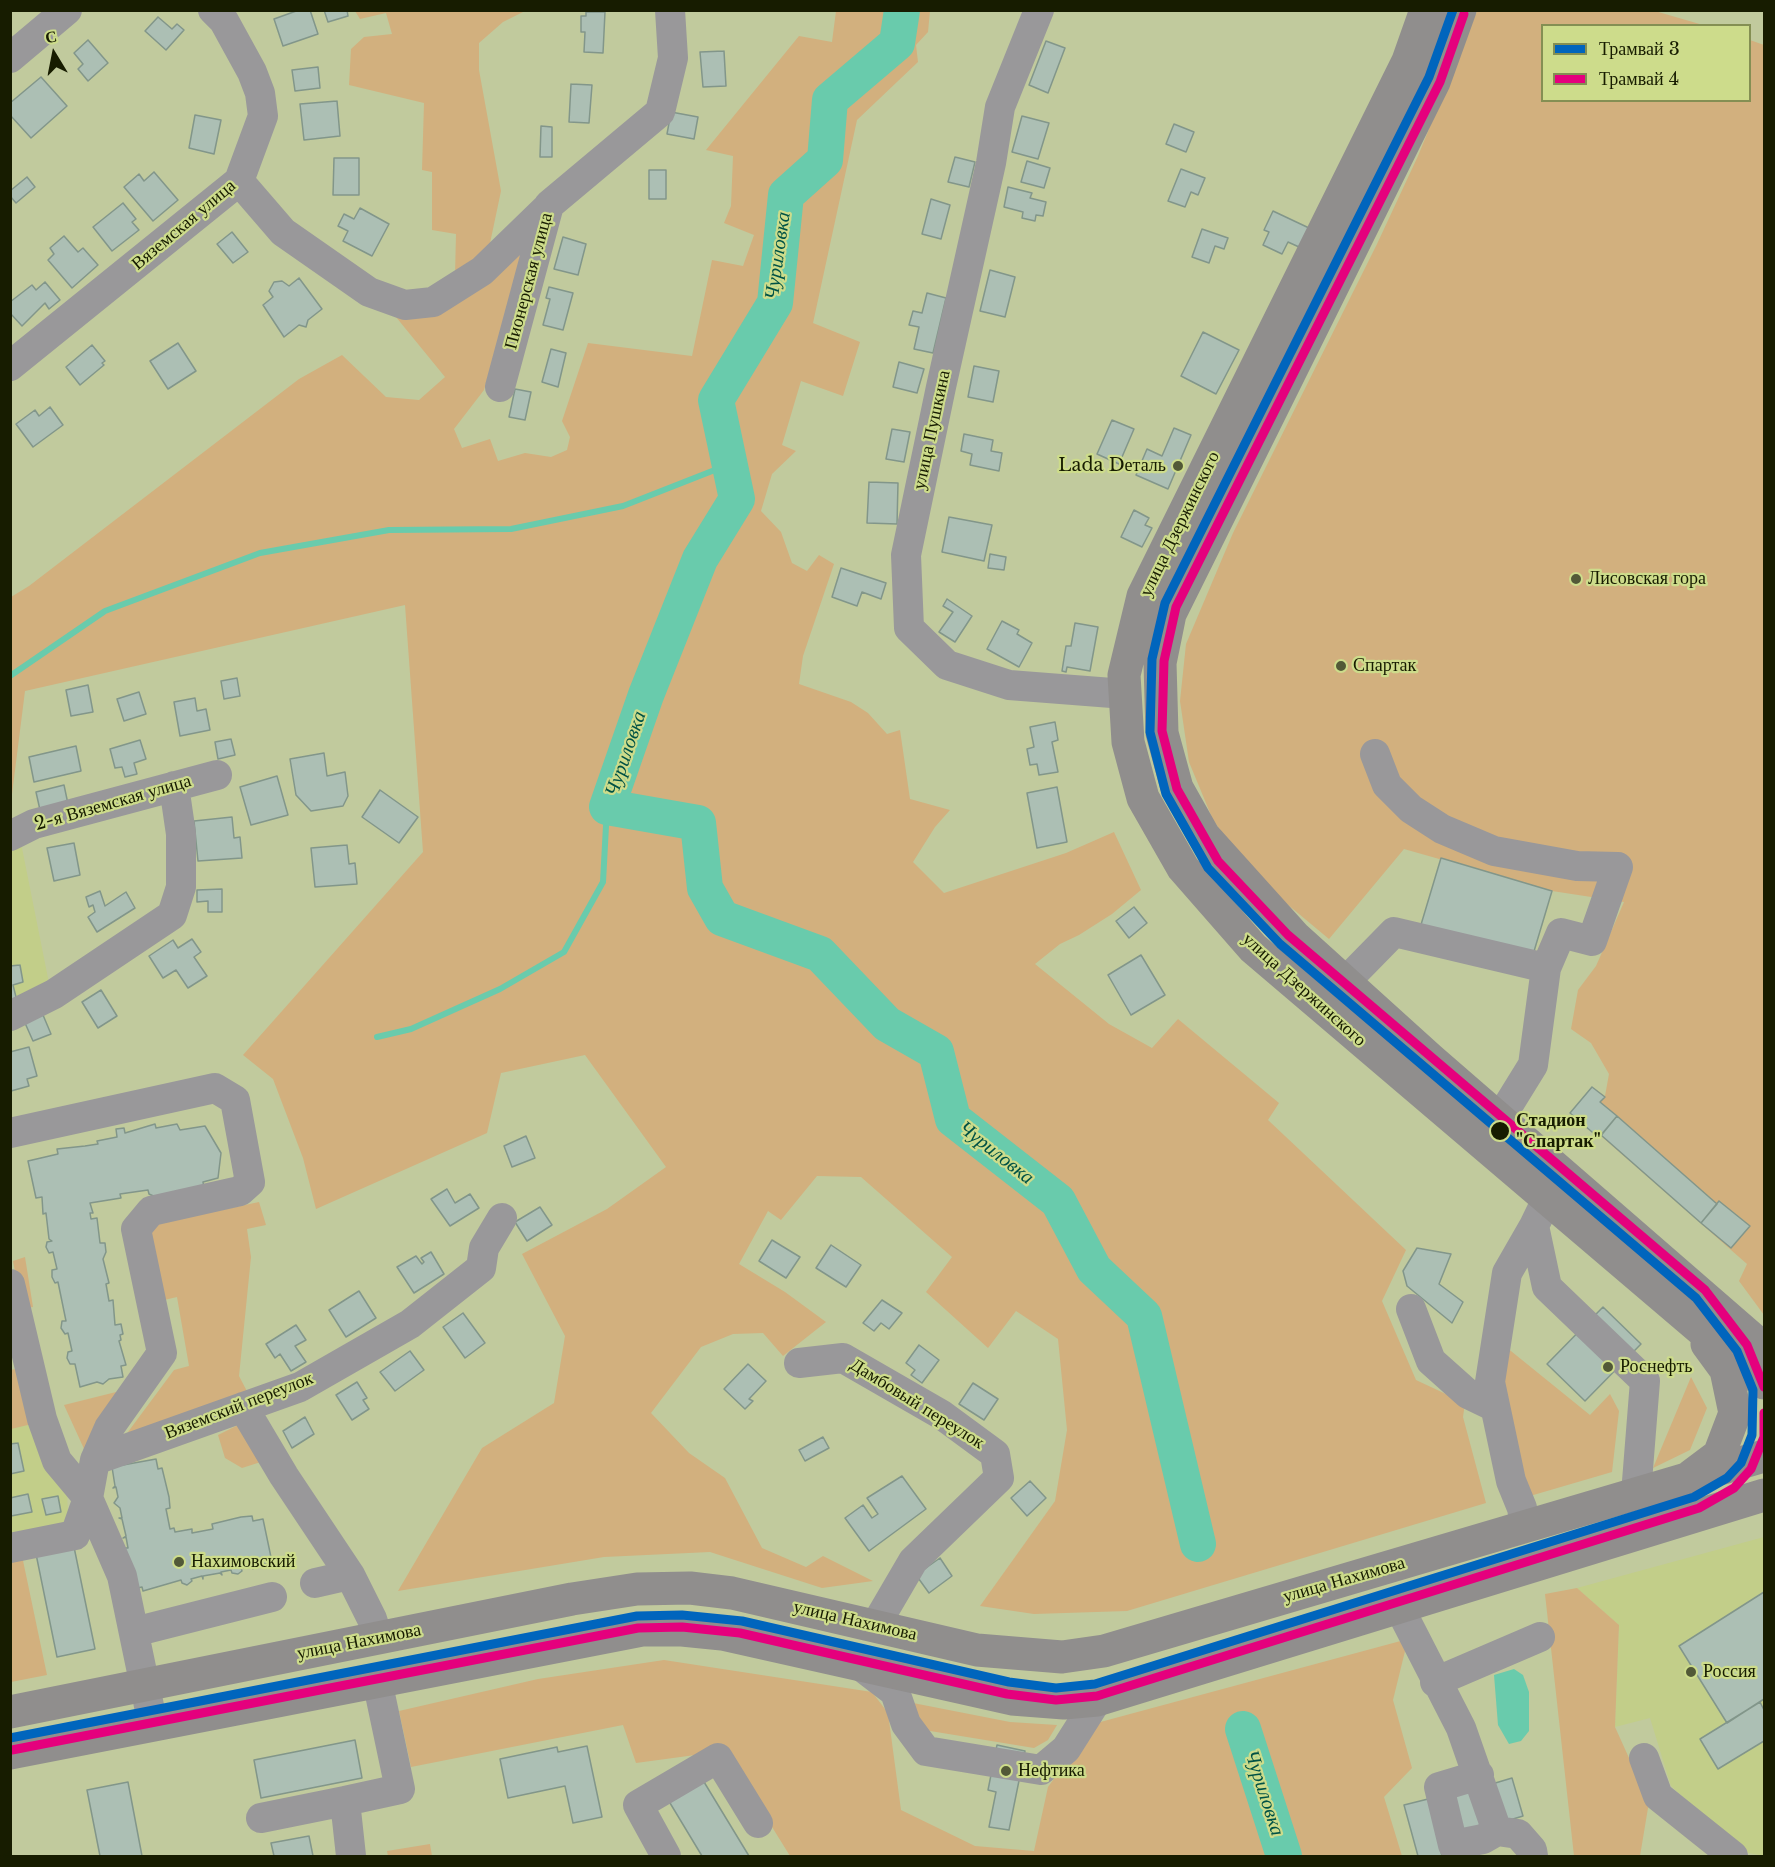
<!DOCTYPE html>
<html>
<head>
<meta charset="utf-8">
<style>
  body { margin:0 }
  #map { position:relative; width:1775px; height:1867px; overflow:hidden; background:#c1ca9d; font-family:"Libre Baskerville",serif }
  canvas { display:block }
  .frame { position:absolute; inset:0; border:12px solid #171c00; pointer-events:none }
  .legend { position:absolute; left:1541px; top:24px; width:210px; height:78px; box-sizing:border-box; background:#cddc8b; border:2px solid #848f53; margin:0; padding:8px 10px; list-style:none; font-size:18px; color:#171c00 }
  .legend li { display:flex; align-items:center; gap:12px; height:30px }
  .legend b { width:30px; border:2px solid #848f53 }
  .north { position:absolute; left:24px; top:24px; width:60px; height:60px; -webkit-text-stroke:4px #cddc8b; paint-order:stroke; rotate:350deg; font-size:16px; font-weight:700; line-height:24px; text-align:center; color:#171c00 }
  .north::after { content:''; display:block; margin:auto; width:21px; height:27px; background:#171c00; clip-path:polygon(50% 0,100% 100%,50% 72%,0 100%) }
</style>
</head>
<body>
<div id="map">
<canvas width="1775" height="1867"></canvas>
<div class="frame"></div>
<ul class="legend">
<li><b style="height:8px;background:#0065bd"></b>Трамвай 3</li>
<li><b style="height:8px;background:#e5007d"></b>Трамвай 4</li>
</ul>
<div class="north">С</div>
</div>
<script>
const ctx = document.querySelector('canvas').getContext('2d');
ctx.lineJoin = 'round';
function paint(path, color) { ctx.fillStyle = color; ctx.fill(path, 'evenodd'); }
const poly = rows => new Path2D(rows.map(r => 'M' + r).join(''));
function trace(path, color, width, dash) { ctx.strokeStyle = color; ctx.lineWidth = width; ctx.lineCap = dash ? 'butt' : 'round'; ctx.setLineDash(dash || []); ctx.stroke(path); }
function drawText(font, color, halo, rows, align = 'center') {
  ctx.font = font + ' "Libre Baskerville",serif'; ctx.lineWidth = 4.5; ctx.setLineDash([]); ctx.textBaseline = 'middle'; ctx.strokeStyle = halo; ctx.fillStyle = color; for (const [text, x, y, turn = 0] of rows) {
    ctx.save(); ctx.translate(x, y); ctx.rotate((+turn || 0) * Math.PI / 180); ctx.textAlign = isNaN(turn) ? turn : align; if (halo) ctx.strokeText(text, 0, 0); ctx.fillText(text, 0, 0); ctx.restore();
  }
}
const built = poly([
  [21,843,50,988,11,1008,11,849],
  [32,1424,67,1495,69,1527,11,1540,10,1429],
  [1764,1537,1764,1856,1744,1852,1671,1786,1650,1718,1615,1727,1619,1625,1577,1588]
]);
const green = poly([
  [355,11,525,11,503,22,479,43,479,70,501,191,489,248,455,275,456,234,432,230,432,172,422,170,424,103,349,85,351,49,364,37,392,34,386,13,360,19],
  [836,11,930,11,928,32,916,45,918,62,857,120,813,323,860,342,843,396,801,381,782,445,796,451,772,474,761,511,781,532,792,563,807,571,819,555,834,564,803,656,799,684,851,702,868,713,887,734,900,730,910,799,950,810,935,827,913,862,944,893,1066,853,1114,832,1141,890,1112,914,1079,935,1060,944,1035,964,1109,1024,1152,1048,1178,1019,1279,1103,1268,1120,1406,1250,1382,1301,1416,1380,1465,1403,1463,1417,1486,1503,1127,1611,1034,1614,980,1606,1055,1501,1067,1430,1058,1339,1016,1311,988,1348,926,1292,952,1257,861,1177,817,1176,781,1220,768,1211,739,1264,785,1292,826,1322,783,1356,763,1333,733,1334,701,1347,651,1413,689,1453,725,1478,762,1548,806,1567,823,1556,873,1581,822,1588,710,1552,604,1557,398,1591,482,1448,554,1403,565,1336,522,1254,607,1209,666,1167,585,1055,501,1073,487,1133,316,1209,303,1158,273,1079,243,1055,423,852,405,605,25,691,11,802,11,597,29,586,299,379,342,355,386,397,419,400,445,377,396,317,528,237,484,390,454,429,462,448,490,439,498,461,525,453,551,457,567,450,570,437,562,421,588,343,692,356,712,260,743,266,754,235,724,223,731,206,733,156,706,150,799,36,832,42],
  [1477,11,1655,11,1703,25,1542,26,1542,100,1750,100,1750,40,1764,45,1764,1315,1739,1281,1747,1264,1601,1136,1599,1138,1570,1113,1592,1087,1605,1096,1609,1074,1591,1043,1571,1029,1578,990,1596,966,1624,902,1552,891,1404,849,1329,939,1251,874,1213,820,1189,762,1180,701,1186,644,1233,533,1377,244,1418,156],
  [259,1202,266,1225,247,1229,251,1257,239,1376,250,1397,125,1436,174,1370,189,1366,177,1297,160,1301,147,1237,156,1224],
  [25,1257,33,1307,22,1309,13,1261],
  [1506,1347,1590,1415,1610,1394,1619,1411,1612,1472,1530,1496,1501,1384],
  [16,1369,32,1424,11,1429,10,1370],
  [1691,1377,1707,1408,1690,1450,1653,1468],
  [128,1389,85,1451,64,1405],
  [238,1425,267,1460,242,1468,225,1458,218,1435],
  [21,1551,47,1675,11,1682,10,1553],
  [1577,1588,1619,1625,1615,1727,1649,1802,1640,1856,1574,1856,1545,1594],
  [1408,1639,1393,1700,1412,1768,1384,1797,1402,1856,790,1856,725,1751,636,1763,623,1725,411,1767,399,1711,538,1679,664,1660,872,1692,888,1713,901,1810,975,1846,1034,1851,1048,1787,1093,1724],
  [908,1702,1010,1722,1057,1725,1048,1740,1034,1748,918,1729],
  [430,1844,432,1856,388,1856,387,1851]
]);
const water = poly([
  [1514,1669,1523,1675,1529,1692,1529,1731,1521,1741,1509,1744,1498,1725,1494,1675]
]);
const stream = poly([
  [10,676,105,611,260,553,389,530,511,529,623,506,730,464],
  [377,1037,411,1029,500,989,564,952,603,882,607,807]
]);
const river = poly([
  [902,10,897,43,830,100,825,160,786,195,775,303,716,400,737,499,700,559,646,695,607,807,698,823,705,888,722,918,820,954,887,1024,936,1052,953,1119,1058,1201,1094,1269,1144,1316,1198,1544],
  [1243,1729,1284,1856]
]);
const building = poly([
  [299,10,310,10,318,34,283,46,274,19,299,10],
  [324,10,347,10,348,16,328,22,324,10],
  [586,12,605,12,603,53,584,52,585,32,581,32,581,16,586,16,586,12],
  [158,17,172,29,177,24,184,30,166,50,145,31,158,17],
  [88,40,108,63,88,81,78,69,83,64,74,53,88,40],
  [1046,41,1065,48,1048,93,1029,85,1046,41],
  [724,51,726,86,703,87,700,52,724,51],
  [318,67,320,88,295,91,292,70,318,67],
  [41,77,67,106,31,138,10,115,10,103,41,77],
  [571,84,592,85,589,123,569,122,571,84],
  [337,101,340,136,304,140,300,104,337,101],
  [671,112,698,117,694,139,667,134,671,112],
  [195,115,221,120,214,154,189,148,195,115],
  [1022,116,1049,123,1038,159,1012,152,1022,116],
  [1174,124,1194,132,1186,152,1166,144,1174,124],
  [541,126,552,127,552,157,540,157,541,126],
  [955,157,975,162,969,187,948,182,955,157],
  [334,158,359,158,359,195,333,195,334,158],
  [1027,161,1050,168,1044,188,1021,182,1027,161],
  [1181,169,1205,178,1198,195,1191,192,1185,207,1168,201,1181,169],
  [649,170,666,170,666,199,649,199,649,170],
  [154,172,178,200,153,221,124,187,139,174,144,181,154,172],
  [27,177,35,187,16,203,10,196,10,191,27,177],
  [1008,187,1032,193,1030,198,1046,202,1043,216,1036,215,1035,221,1022,218,1023,212,1004,207,1008,187],
  [931,199,950,205,941,239,922,234,931,199],
  [123,203,136,219,132,222,139,230,112,251,93,227,123,203],
  [360,208,389,224,372,256,343,241,348,231,338,226,344,214,354,219,360,208],
  [1273,211,1309,228,1299,247,1288,242,1282,254,1263,245,1269,232,1264,230,1273,211],
  [1202,229,1228,238,1224,249,1215,246,1209,263,1192,257,1202,229],
  [232,232,248,252,233,263,217,244,232,232],
  [64,236,78,252,83,248,98,265,72,288,48,260,54,254,50,248,64,236],
  [563,237,586,244,578,275,554,269,563,237],
  [990,270,1015,277,1005,317,980,311,990,270],
  [299,278,322,309,308,320,306,327,299,325,284,337,263,305,273,297,269,291,274,282,282,281,289,286,299,278],
  [45,282,60,300,49,309,45,303,22,326,10,313,10,302,32,285,36,290,45,282],
  [549,287,573,293,563,330,543,325,550,299,546,298,549,287],
  [927,293,946,298,933,353,914,349,919,327,909,325,913,311,922,313,927,293],
  [1203,332,1239,350,1216,394,1181,376,1203,332],
  [178,343,196,371,168,389,150,361,178,343],
  [92,345,105,361,102,363,104,365,80,385,66,367,92,345],
  [551,349,566,353,558,387,542,382,551,349],
  [899,362,924,369,917,393,893,387,899,362],
  [974,366,999,371,993,402,968,397,974,366],
  [515,389,531,392,525,420,509,417,515,389],
  [50,407,63,425,33,447,16,424,35,410,39,416,50,407],
  [1112,420,1134,429,1119,464,1097,454,1112,420],
  [1174,428,1191,435,1168,489,1136,475,1147,449,1162,456,1174,428],
  [892,429,910,432,904,462,886,459,892,429],
  [964,434,993,440,991,451,1002,453,999,471,970,465,972,454,961,451,964,434],
  [869,482,898,483,897,524,867,523,869,482],
  [1134,510,1149,518,1145,525,1152,528,1142,547,1121,537,1134,510],
  [949,517,992,525,984,561,942,552,949,517],
  [990,554,1006,557,1004,570,988,568,990,554],
  [841,568,886,583,881,599,862,592,857,606,832,597,841,568],
  [947,599,972,616,955,642,939,632,953,612,943,606,947,599],
  [1002,621,1019,630,1017,634,1032,643,1019,667,987,649,1002,621],
  [1075,623,1098,627,1090,671,1067,667,1066,672,1062,671,1066,646,1071,646,1075,623],
  [237,678,240,696,224,699,221,681,237,678],
  [88,685,93,712,71,716,66,690,88,685],
  [139,692,146,714,124,721,117,699,139,692],
  [195,698,197,711,206,709,210,730,180,736,174,702,195,698],
  [1055,722,1058,740,1052,742,1058,772,1039,775,1037,764,1030,765,1027,749,1034,747,1030,727,1055,722],
  [231,739,235,755,218,759,215,742,231,739],
  [140,740,146,759,134,763,137,774,125,777,122,767,115,768,110,749,140,740],
  [76,746,81,771,34,782,29,757,76,746],
  [324,753,327,776,345,772,348,796,343,806,311,811,296,795,290,759,324,753],
  [277,776,288,815,251,825,240,787,277,776],
  [64,785,68,804,40,810,36,792,64,785],
  [1057,787,1067,842,1037,848,1027,793,1057,787],
  [380,790,418,817,399,843,362,817,380,790],
  [232,817,234,838,240,837,242,858,198,861,194,821,232,817],
  [74,843,80,875,54,881,47,848,74,843],
  [347,845,349,864,355,863,357,884,315,887,311,848,347,845],
  [1441,858,1552,891,1532,958,1420,928,1441,858],
  [222,889,222,912,208,912,208,901,197,902,197,890,222,889],
  [100,891,105,906,126,892,135,908,97,932,88,917,95,912,93,905,89,907,86,897,100,891],
  [1134,907,1147,923,1129,938,1116,921,1134,907],
  [192,939,201,952,194,957,207,976,188,988,176,970,163,978,149,956,173,940,178,948,192,939],
  [1141,955,1165,995,1131,1015,1108,975,1141,955],
  [20,965,23,982,13,985,17,1001,10,1002,10,966,20,965],
  [101,990,117,1016,98,1028,82,1002,101,990],
  [43,1015,51,1034,33,1041,25,1023,43,1015],
  [29,1047,37,1076,27,1079,29,1086,11,1091,10,1052,29,1047],
  [1592,1087,1605,1097,1600,1102,1617,1116,1599,1138,1570,1113,1592,1087],
  [1617,1116,1717,1204,1701,1223,1601,1135,1617,1116],
  [155,1124,156,1128,177,1124,180,1130,205,1126,221,1153,218,1178,203,1182,204,1187,160,1199,149,1194,148,1190,120,1194,121,1198,90,1203,93,1213,90,1213,91,1219,97,1218,100,1243,105,1243,106,1252,103,1259,109,1283,106,1284,109,1301,113,1300,115,1325,121,1324,123,1334,120,1335,121,1340,119,1341,126,1365,121,1366,123,1377,109,1379,103,1384,97,1382,80,1387,75,1364,70,1364,67,1358,68,1352,72,1351,68,1333,65,1334,61,1328,62,1321,66,1321,58,1282,55,1283,52,1277,52,1270,57,1269,53,1252,49,1253,46,1247,47,1242,52,1241,49,1239,46,1213,43,1214,42,1197,36,1198,28,1161,58,1154,57,1149,85,1146,98,1144,97,1141,117,1137,116,1129,124,1128,125,1133,155,1124],
  [526,1136,535,1158,512,1167,504,1146,526,1136],
  [447,1189,455,1203,470,1194,479,1208,450,1226,431,1199,447,1189],
  [1719,1201,1750,1226,1731,1248,1701,1223,1719,1201],
  [540,1207,552,1225,527,1241,515,1222,540,1207],
  [772,1240,800,1257,786,1278,759,1261,772,1240],
  [831,1245,861,1265,846,1287,816,1268,831,1245],
  [1417,1248,1451,1254,1439,1284,1463,1302,1452,1323,1407,1286,1403,1271,1417,1248],
  [431,1252,444,1274,414,1293,397,1267,416,1256,422,1264,424,1262,421,1258,431,1252],
  [359,1291,376,1318,346,1337,329,1310,359,1291],
  [882,1300,902,1313,889,1329,881,1323,874,1331,863,1323,882,1300],
  [1603,1307,1641,1344,1585,1401,1547,1364,1603,1307],
  [463,1313,485,1343,465,1358,443,1327,463,1313],
  [296,1325,306,1340,295,1346,306,1362,291,1371,280,1354,275,1358,266,1344,296,1325],
  [919,1345,939,1360,922,1383,911,1375,915,1370,906,1363,919,1345],
  [410,1351,424,1370,395,1391,380,1372,410,1351],
  [748,1364,766,1381,749,1399,753,1401,745,1409,724,1389,748,1364],
  [357,1382,367,1398,363,1400,369,1409,352,1420,336,1395,357,1382],
  [973,1383,998,1399,984,1420,959,1404,973,1383],
  [305,1417,314,1434,292,1448,283,1431,305,1417],
  [823,1437,829,1448,805,1461,799,1450,823,1437],
  [18,1443,24,1471,10,1474,10,1444,18,1443],
  [156,1459,158,1469,162,1468,169,1497,170,1508,166,1509,170,1529,174,1528,175,1532,192,1529,192,1533,213,1529,212,1524,241,1517,252,1516,253,1521,263,1519,272,1562,253,1566,253,1569,252,1566,241,1568,242,1571,238,1574,232,1573,231,1570,221,1572,222,1575,220,1573,203,1576,203,1579,202,1576,191,1579,192,1581,187,1585,182,1583,181,1580,143,1591,142,1587,133,1589,125,1548,128,1548,126,1537,123,1538,126,1536,122,1519,119,1518,122,1518,120,1508,114,1503,118,1497,116,1487,113,1488,115,1486,112,1467,156,1459],
  [902,1476,926,1509,869,1551,845,1518,863,1505,872,1518,878,1514,867,1498,902,1476],
  [1030,1481,1046,1498,1027,1516,1011,1498,1030,1481],
  [28,1494,32,1512,11,1516,10,1498,28,1494],
  [58,1496,61,1512,46,1515,42,1499,58,1496],
  [74,1547,95,1649,57,1657,36,1554,74,1547],
  [940,1558,952,1576,929,1593,916,1575,940,1558],
  [1764,1592,1764,1699,1727,1723,1679,1646,1764,1592],
  [1760,1702,1764,1710,1764,1741,1718,1769,1700,1739,1760,1702],
  [355,1740,362,1778,261,1798,254,1760,355,1740],
  [997,1745,1025,1751,1009,1830,989,1827,996,1792,988,1790,997,1745],
  [587,1746,602,1817,573,1823,565,1786,508,1798,500,1759,557,1747,558,1752,587,1746],
  [701,1777,749,1856,702,1856,667,1798,701,1777],
  [1512,1778,1523,1816,1503,1822,1492,1784,1512,1778],
  [128,1782,142,1856,100,1856,87,1790,128,1782],
  [1477,1788,1485,1827,1461,1833,1452,1794,1477,1788],
  [1428,1799,1442,1856,1418,1856,1404,1805,1428,1799],
  [309,1836,313,1856,274,1856,271,1843,309,1836]
]);
const minor = poly([
  [1039,10,1000,107,991,163,941,387,906,555,909,628,947,665,1009,685,1125,694],
  [10,58,67,10],
  [239,181,283,232,369,292,405,305,433,302,482,271,549,206],
  [10,366,239,181,263,116,260,93,252,72,224,21,213,10],
  [500,387,549,205,660,112,673,58,670,10],
  [1375,754,1387,785,1411,809,1442,829,1494,851,1577,866,1618,867,1592,941,1561,933,1546,968],
  [10,836,34,824,217,775],
  [1345,982,1394,932,1546,968,1533,1065,1499,1120],
  [10,1016,54,994,172,915,181,887,181,834,174,786],
  [10,1133,215,1088,235,1100,250,1182,240,1191,151,1211,136,1229,162,1353,109,1428,95,1460],
  [1562,1178,1548,1197,1534,1226,1547,1287,1645,1381,1636,1494],
  [10,1284,42,1419,57,1461,88,1498,122,1576,153,1725],
  [1411,1309,1431,1361,1468,1394,1495,1407],
  [799,1363,843,1358,942,1415,995,1454,999,1478,913,1561,875,1626],
  [243,1407,284,1476,350,1575,372,1619,378,1638],
  [1525,1527,1522,1508,1511,1481,1490,1382,1507,1273,1534,1226],
  [10,1548,75,1535,88,1498,95,1460,300,1387,410,1324,481,1268,484,1248,502,1218],
  [315,1583,350,1575],
  [1399,1607,1461,1728,1497,1831],
  [134,1632,272,1597],
  [857,1663,895,1692,906,1724,926,1751,1041,1770,1066,1749,1097,1700],
  [1435,1682,1540,1637],
  [1644,1758,1658,1796,1733,1856],
  [1479,1775,1439,1787,1453,1845,1483,1839,1497,1831,1518,1834,1532,1850,1533,1856],
  [345,1801,400,1789,377,1680],
  [261,1818,345,1801,351,1856],
  [666,1856,638,1805,718,1758,758,1823]
]);
const major = poly([
  [1426,10,1408,61,1143,596,1124,675,1128,742,1143,798,1183,868,1253,948,1764,1383],
  [1460,10,1434,82,1170,614,1160,663,1162,733,1177,788,1204,836,1295,937,1430,1059,1764,1349],
  [1691,1476,1719,1455,1735,1413,1726,1370,1707,1344],
  [10,1712,572,1599,637,1589,690,1588,732,1593,977,1650,1062,1657,1104,1651,1764,1456],
  [10,1753,642,1630,682,1630,722,1634,1012,1699,1064,1703,1097,1700,1764,1495]
]);
const tram1 = poly([
  [10,1738,637,1616,682,1615,742,1621,1009,1682,1056,1688,1095,1684,1694,1497,1727,1478,1741,1463,1752,1435,1753,1390,1737,1351,1696,1298,1280,944,1208,868,1166,794,1150,732,1152,659,1165,603,1429,77,1453,10]
]);
const tram2 = poly([
  [1464,14,1440,82,1176,607,1164,661,1162,731,1177,789,1218,861,1288,935,1705,1290,1747,1345,1764,1387],
  [12,1750,638,1628,682,1627,740,1633,1007,1694,1056,1700,1097,1696,1699,1508,1734,1488,1751,1469,1764,1437,1764,1413]
]);
const markers = [
  [1178,466,6,"#525937"],
  [1576,579,6,"#525937"],
  [1341,666,6,"#525937"],
  [1500,1131,10,"#171c00"],
  [1608,1367,6,"#525937"],
  [179,1562,6,"#525937"],
  [1691,1672,6,"#525937"],
  [1006,1771,6,"#525937"]
];
const streetNames = [
  ["Вяземская улица",184,225,-40],
  ["Пионерская улица",529,281,-75],
  ["улица Пушкина",932,430,-78],
  ["улица Дзержинского",1180,524,-64],
  ["2-я Вяземская улица",113,803,-16],
  ["улица Дзержинского",1304,990,42],
  ["Дамбовый переулок",917,1404,32],
  ["Вяземский переулок",239,1406,-21],
  ["улица Нахимова",1344,1580,-16],
  ["улица Нахимова",855,1621,13],
  ["улица Нахимова",359,1642,-11]
];
const poiNames = [
  ["Lada Dеталь",1166,466,"right"],
  ["Лисовская гора",1588,579],
  ["Спартак",1353,666],
  ["Роснефть",1620,1367],
  ["Нахимовский",191,1562],
  ["Россия",1703,1672],
  ["Нефтика",1018,1771]
];
const stopNames = [
  ["Стадион",1516,1121],
  ["\"Спартак\"",1516,1142]
];
const waterNames = [
  ["Чуриловка",778,256,-82],
  ["Чуриловка",626,754,-71],
  ["Чуриловка",996,1153,38],
  ["Чуриловка",1264,1793,72]
];
paint(built, '#c2ce89');
paint(green, '#d2b07e');
paint(water, '#69cbac');
trace(stream, '#69cbac', 6);
trace(river, '#69cbac', 36);
paint(building, '#acbfb4');
trace(building, '#82968a', 1.5);
trace(minor, '#99989a', 30);
trace(major, '#908e8d', 33);
trace(tram1, '#0065bd', 9);
trace(tram2, '#e5007d', 9);
for (const [x, y, r, color] of markers) { const dot = new Path2D(); dot.arc(x, y, r, 0, 2 * Math.PI); ctx.fillStyle = color; ctx.fill(dot); trace(dot, '#cddc8b', 2); }
drawText('18px', '#171c00', '#cddc8b', streetNames);
drawText('18px', '#171c00', '#cddc8b', poiNames, 'left');
drawText('bold 18px', '#171c00', '#cddc8b', stopNames, 'left');
drawText('italic 20px', '#005245', '#cddc8b', waterNames);
</script>
</body>
</html>
